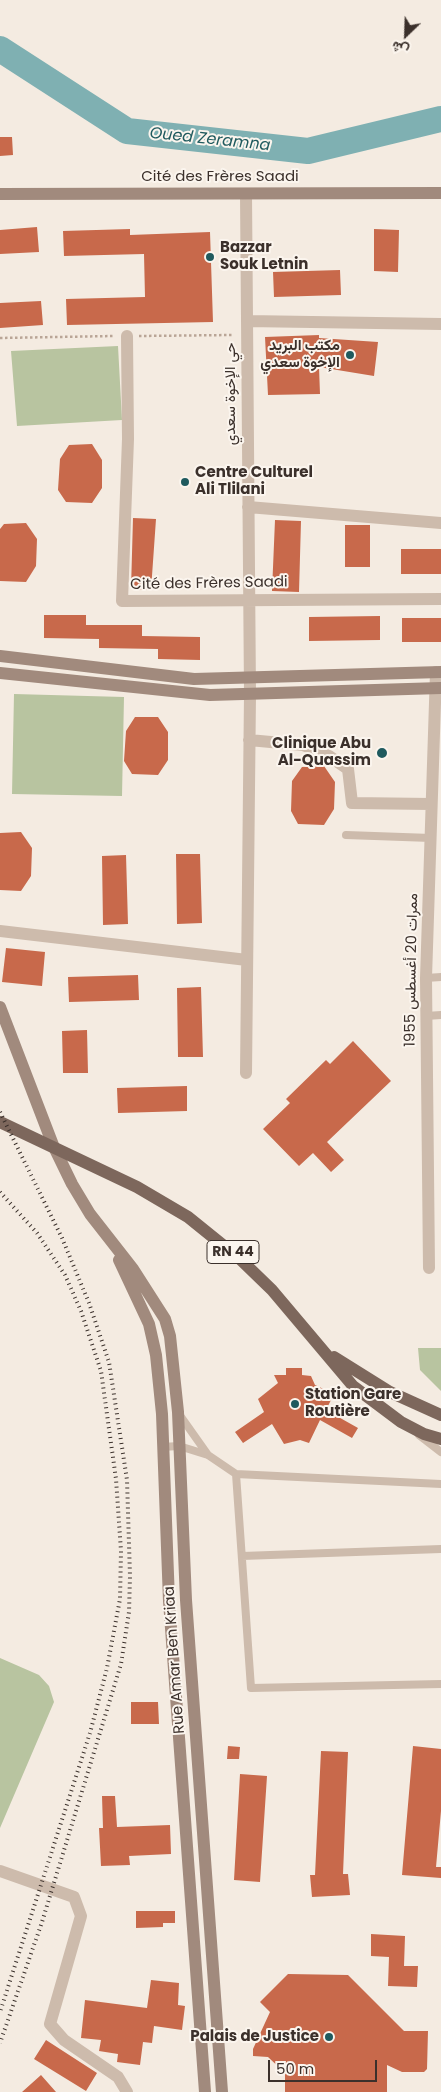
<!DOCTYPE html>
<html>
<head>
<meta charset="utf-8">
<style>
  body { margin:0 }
  #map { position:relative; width:441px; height:2092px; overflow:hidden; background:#f4ebe1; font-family:Poppins,Vazirmatn,sans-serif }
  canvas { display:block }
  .north { position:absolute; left:381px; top:10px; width:50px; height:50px; -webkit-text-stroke:4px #fbf5ee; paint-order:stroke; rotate:204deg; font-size:14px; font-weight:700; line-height:20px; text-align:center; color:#3b302b }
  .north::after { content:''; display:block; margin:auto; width:18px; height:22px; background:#3b302b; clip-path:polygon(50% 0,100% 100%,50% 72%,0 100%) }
  .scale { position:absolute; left:268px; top:2060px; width:109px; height:22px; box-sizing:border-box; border:2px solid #3b302b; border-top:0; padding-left:6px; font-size:15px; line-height:18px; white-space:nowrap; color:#3b302b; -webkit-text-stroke:4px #fbf5ee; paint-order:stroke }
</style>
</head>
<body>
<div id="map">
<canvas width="441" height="2092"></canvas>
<div class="north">ش</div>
<div class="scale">50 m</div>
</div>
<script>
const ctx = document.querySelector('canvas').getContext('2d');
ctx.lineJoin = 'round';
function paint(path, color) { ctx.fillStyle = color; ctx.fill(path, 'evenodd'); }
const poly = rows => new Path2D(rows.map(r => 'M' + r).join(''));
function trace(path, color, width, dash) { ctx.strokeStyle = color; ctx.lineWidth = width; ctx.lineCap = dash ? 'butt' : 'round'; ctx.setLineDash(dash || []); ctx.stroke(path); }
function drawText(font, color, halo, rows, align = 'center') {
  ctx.font = font + ' Poppins,Vazirmatn,sans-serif'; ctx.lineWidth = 4; ctx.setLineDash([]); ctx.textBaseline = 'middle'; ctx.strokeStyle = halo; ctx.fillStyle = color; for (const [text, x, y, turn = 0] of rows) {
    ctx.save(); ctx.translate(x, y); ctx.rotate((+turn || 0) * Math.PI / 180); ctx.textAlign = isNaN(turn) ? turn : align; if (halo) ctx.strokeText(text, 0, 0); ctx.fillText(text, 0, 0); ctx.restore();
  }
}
const green = poly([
  [118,346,122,420,17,426,11,351],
  [14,694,124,697,122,796,12,794],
  [418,1348,441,1348,441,1391,420,1370],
  [0,1658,39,1675,49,1686,54,1702,0,1828]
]);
const river = poly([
  [0,49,127,131,308,151,441,119]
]);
const building = poly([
  [0,137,12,137,13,155,0,156],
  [37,227,39,252,0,254,0,230],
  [130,229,130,235,210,232,213,322,67,325,66,299,145,297,144,254,64,256,63,231],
  [374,229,399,230,398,272,374,271],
  [340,270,341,295,274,297,273,272],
  [41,301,43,325,0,328,0,303],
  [319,335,319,338,378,342,374,376,319,367,320,394,268,395,265,337],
  [92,444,102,460,102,488,92,503,66,502,58,490,60,459,69,445],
  [133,518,156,519,151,590,131,589],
  [275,520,301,521,299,592,272,591],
  [26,523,37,539,36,566,26,582,0,581,0,529,4,524],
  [345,525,370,525,370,567,345,567],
  [401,549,441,549,441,574,401,574],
  [44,615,86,615,86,625,142,625,142,636,200,637,200,660,158,659,158,649,99,648,99,639,44,638],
  [380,616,380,640,309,641,309,617],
  [402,618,441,618,441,642,402,642],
  [135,717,158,717,168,732,168,760,158,775,132,774,124,761,126,731],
  [324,766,335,782,334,809,324,825,298,824,291,811,292,781,302,767],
  [21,832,32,848,31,876,21,891,0,890,0,833],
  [176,854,200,854,202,923,177,924],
  [126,855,128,924,103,925,102,856],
  [6,948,45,952,42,986,2,982],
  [138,975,139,1000,69,1002,68,977],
  [201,987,203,1057,178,1057,177,988],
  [87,1030,88,1073,63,1073,62,1031],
  [353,1041,391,1081,327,1142,344,1160,331,1172,313,1153,299,1166,263,1129,290,1103,286,1099,326,1060,330,1064],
  [187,1086,187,1111,118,1113,117,1088],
  [286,1368,302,1368,302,1375,311,1376,315,1385,334,1394,326,1410,358,1428,352,1438,320,1420,309,1443,300,1440,284,1444,272,1424,243,1443,235,1432,264,1412,258,1399,278,1383,274,1375,286,1375],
  [131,1702,158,1702,159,1724,131,1724],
  [228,1746,240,1747,239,1759,227,1759],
  [413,1746,441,1749,441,1811,436,1867,441,1867,441,1878,402,1875],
  [321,1751,348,1752,343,1874,348,1874,350,1895,312,1897,310,1875,315,1875],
  [240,1774,267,1776,260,1882,234,1880],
  [102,1796,115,1796,117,1827,170,1825,171,1854,129,1856,130,1865,101,1866,99,1828,103,1828],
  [136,1911,175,1911,175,1923,163,1923,163,1927,136,1928],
  [371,1934,405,1936,404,1966,418,1966,417,1987,388,1986,389,1957,371,1956],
  [288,1974,348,1975,404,2031,428,2031,427,2069,424,2072,402,2072,387,2065,387,2092,285,2092,285,2073,268,2057,253,2056,253,2049,270,2012,260,2002],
  [151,1980,179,1983,178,2005,185,2006,182,2030,154,2026,152,2043,143,2042,140,2065,117,2062,118,2054,99,2051,101,2040,81,2038,85,2000,147,2008],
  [46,2040,97,2073,86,2091,34,2059],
  [41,2075,56,2092,22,2092]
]);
const path = poly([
  [139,336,233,335],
  [0,338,113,336]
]);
const service = poly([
  [346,835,431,838],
  [426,978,441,977],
  [426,1016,441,1015],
  [179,1414,208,1455],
  [419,1435,441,1452],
  [162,1447,179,1446,208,1455,236,1474,251,1688,441,1684],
  [236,1474,441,1484],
  [242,1556,441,1549]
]);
const minor = poly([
  [246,194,250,694,246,1073],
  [247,321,441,324],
  [127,336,128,439,122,601,441,599],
  [248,507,441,523],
  [249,740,303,745,329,756,348,769,352,803,431,804],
  [0,931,247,960],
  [429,1268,426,978,436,672],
  [0,1871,74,1897,81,1916,50,2024,64,2040,118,2077,127,2092]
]);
const secondary = poly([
  [0,194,441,193],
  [0,656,194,679,441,672],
  [0,673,210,695,441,688],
  [0,1007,53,1145,72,1184,90,1214,133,1269,165,1319,170,1336,178,1412,186,1600,222,2092],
  [119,1260,149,1324,156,1355,162,1414,169,1601,205,2092]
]);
const primary = poly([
  [0,1122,137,1187,188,1217,240,1259,272,1290,353,1386,401,1422,424,1434,441,1439],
  [334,1357,390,1392,441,1415]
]);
const rail = poly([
  [0,1112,62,1238,89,1303,109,1362,127,1480,130,1576,129,1612,121,1664,42,1922,0,2043],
  [0,1192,37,1233,65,1275,81,1311,101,1371,116,1479,121,1551,120,1599,107,1668,90,1733,0,2012]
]);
const markers = [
  [210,257,5,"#1f5a5e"],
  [350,355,5,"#1f5a5e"],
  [185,482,5,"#1f5a5e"],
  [382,753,6,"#1f5a5e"],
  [295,1404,5,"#1f5a5e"],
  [329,2037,5,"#1f5a5e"]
];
const shields = [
  [233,1252,52]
];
const shieldNames = [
  ["RN 44",233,1252]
];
const streetNames = [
  ["Cité des Frères Saadi",220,177],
  ["حي الإخوة سعدي",231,394,-90],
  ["Cité des Frères Saadi",209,584,-1],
  ["ممرات 20 أغسطس 1955",412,970,-89],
  ["Rue Amar Ben Kriaa",175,1660,-94]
];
const poiNames = [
  ["Bazzar",220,248],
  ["Souk Letnin",220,265],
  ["مكتب البريد",340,346,"right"],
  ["الإخوة سعدي",340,363,"right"],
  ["Centre Culturel",195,473],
  ["Ali Tlilani",195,490],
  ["Clinique Abu",371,744,"right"],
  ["Al-Quassim",371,761,"right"],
  ["Station Gare",305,1395],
  ["Routière",305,1412],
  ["Palais de Justice",319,2037,"right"]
];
const waterNames = [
  ["Oued Zeramna",210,140,6]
];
paint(green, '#b8c4a0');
trace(river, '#7fb0b2', 26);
paint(building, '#c8694b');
trace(path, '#b9a596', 2.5, [2.5, 2.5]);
trace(service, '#cdbbac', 8);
trace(minor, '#cdbbac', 12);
trace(secondary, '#a18a7d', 12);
trace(primary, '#7d675c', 12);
trace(rail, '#3b302b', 4, [1, 4]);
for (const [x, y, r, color] of markers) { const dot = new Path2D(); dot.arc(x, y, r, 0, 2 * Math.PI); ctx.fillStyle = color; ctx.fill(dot); trace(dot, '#fbf5ee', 2); }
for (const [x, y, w] of shields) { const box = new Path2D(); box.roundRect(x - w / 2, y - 11.5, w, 23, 4); ctx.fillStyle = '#fbf5ee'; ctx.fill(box); trace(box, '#3b302b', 1); }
drawText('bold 14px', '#3b302b', null, shieldNames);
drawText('15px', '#3b302b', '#fbf5ee', streetNames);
drawText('bold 15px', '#3b302b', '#fbf5ee', poiNames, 'left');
drawText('italic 16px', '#1f5a5e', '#fbf5ee', waterNames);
</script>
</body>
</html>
